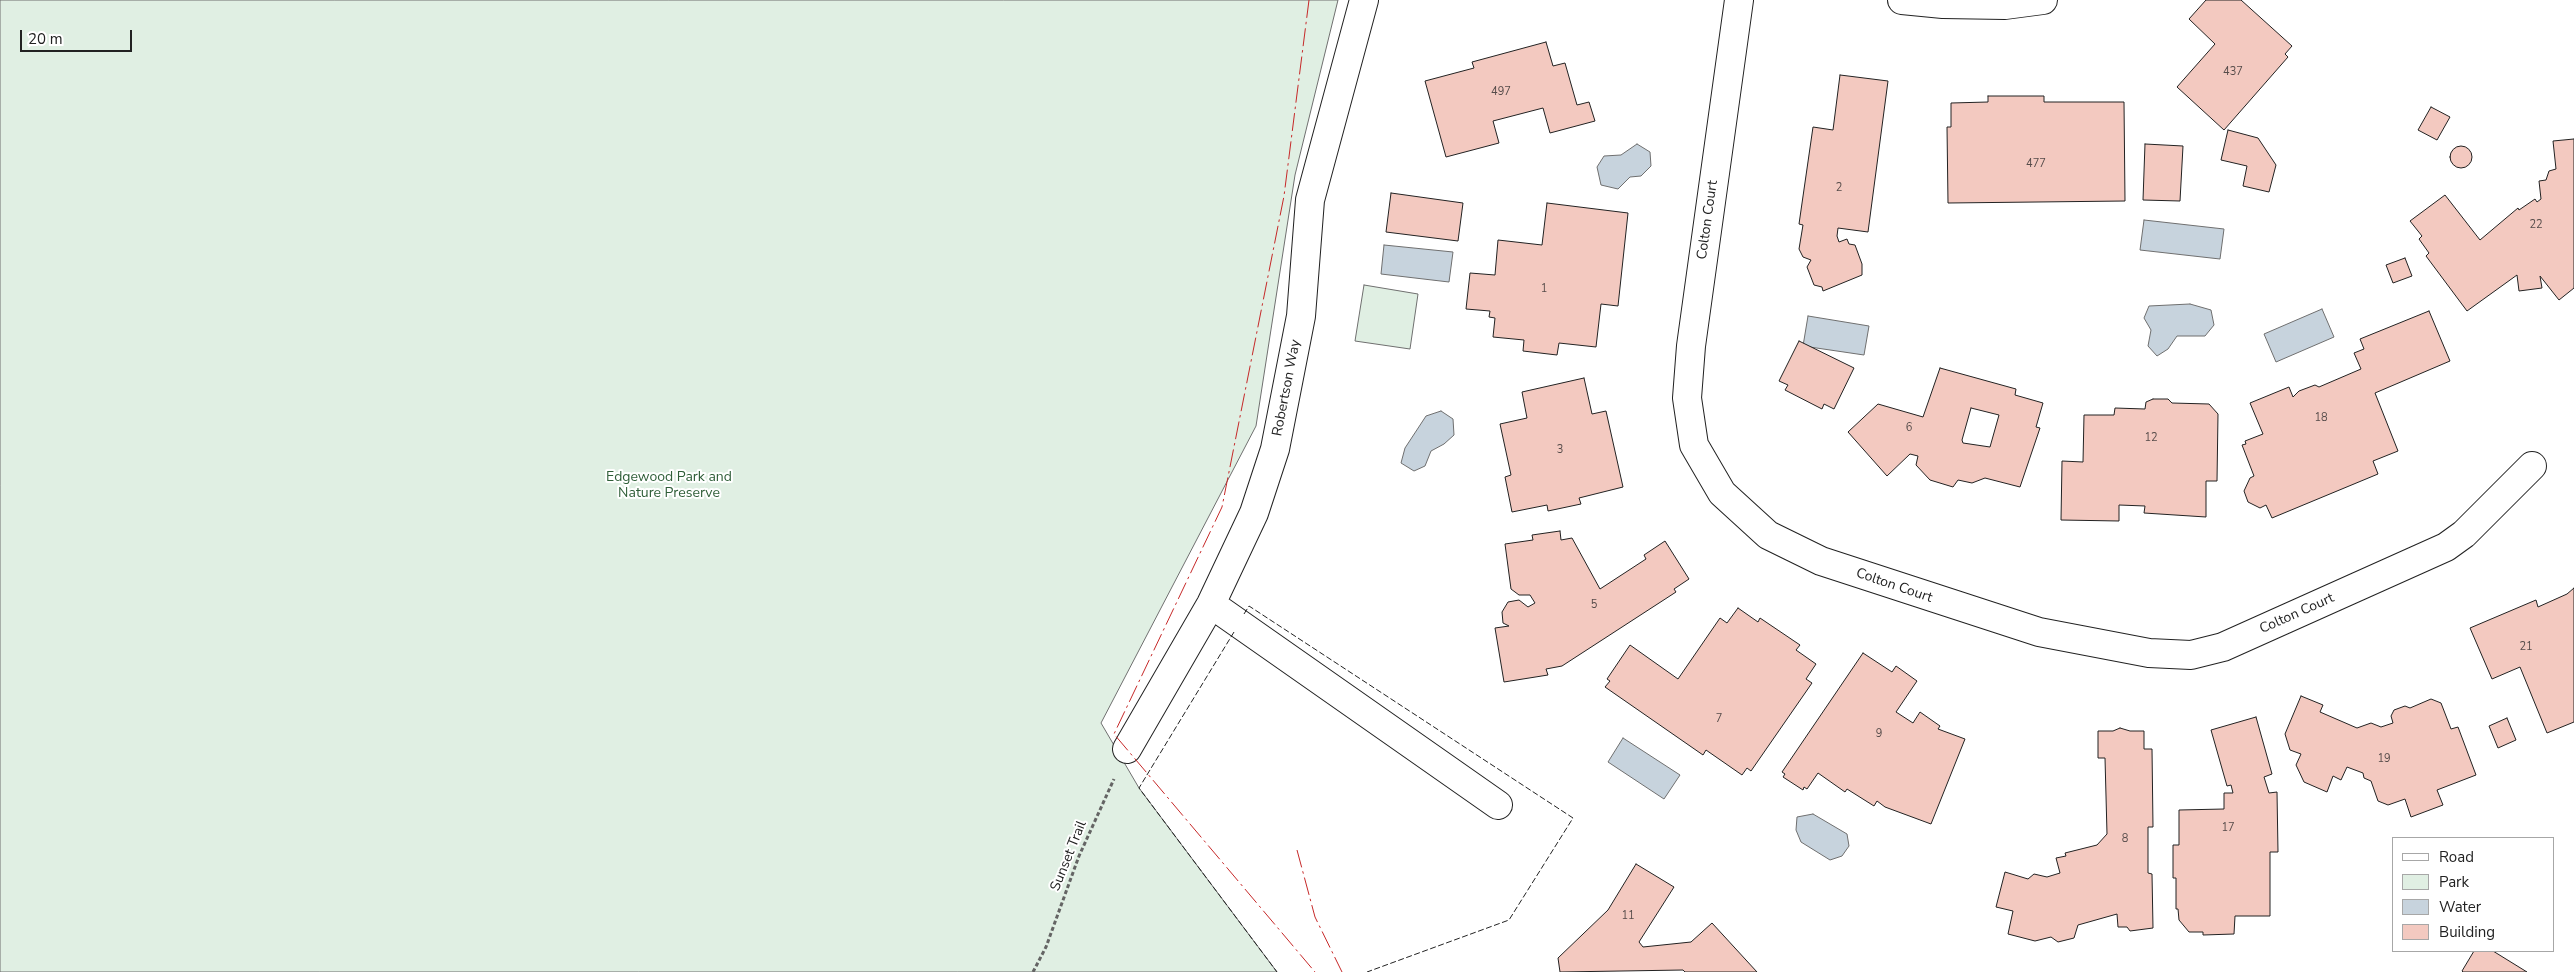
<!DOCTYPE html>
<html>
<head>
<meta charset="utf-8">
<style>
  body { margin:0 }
  #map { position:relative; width:2574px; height:972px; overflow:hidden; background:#fff; font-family:"Nunito Sans",sans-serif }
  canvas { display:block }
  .legend { position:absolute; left:2392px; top:837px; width:162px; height:115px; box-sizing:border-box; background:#fff; border:1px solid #a7a7a7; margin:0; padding:6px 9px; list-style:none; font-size:15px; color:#222 }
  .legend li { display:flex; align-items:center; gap:10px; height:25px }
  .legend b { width:25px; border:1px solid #a7a7a7 }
  .scale { position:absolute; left:20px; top:30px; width:112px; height:22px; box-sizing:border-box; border:2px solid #222; border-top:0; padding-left:6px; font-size:15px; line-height:18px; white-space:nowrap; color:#222; -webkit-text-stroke:4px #fff; paint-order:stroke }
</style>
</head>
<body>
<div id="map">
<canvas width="2574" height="972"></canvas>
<ul class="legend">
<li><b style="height:6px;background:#fff"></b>Road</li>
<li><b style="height:14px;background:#e0efe3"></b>Park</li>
<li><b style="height:14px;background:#c7d3dd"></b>Water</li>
<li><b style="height:14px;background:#f3c9c0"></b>Building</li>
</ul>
<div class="scale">20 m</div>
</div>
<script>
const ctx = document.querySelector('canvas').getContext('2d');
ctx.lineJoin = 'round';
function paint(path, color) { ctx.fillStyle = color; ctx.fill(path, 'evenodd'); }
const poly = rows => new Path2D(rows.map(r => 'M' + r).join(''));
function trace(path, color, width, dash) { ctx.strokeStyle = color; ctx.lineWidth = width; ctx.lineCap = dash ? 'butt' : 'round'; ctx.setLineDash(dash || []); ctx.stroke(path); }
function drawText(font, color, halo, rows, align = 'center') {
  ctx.font = font + ' "Nunito Sans",sans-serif'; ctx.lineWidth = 4; ctx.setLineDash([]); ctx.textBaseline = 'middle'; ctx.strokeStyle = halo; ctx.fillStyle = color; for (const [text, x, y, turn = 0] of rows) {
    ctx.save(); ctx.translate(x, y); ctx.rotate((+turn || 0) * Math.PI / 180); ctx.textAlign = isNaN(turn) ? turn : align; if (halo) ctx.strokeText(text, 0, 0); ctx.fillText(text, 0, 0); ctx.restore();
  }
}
const green = poly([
  [0,0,1338,0,1295,175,1256,426,1101,723,1139,788,1277,972,0,972,0,0],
  [1364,285,1418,294,1410,349,1355,341,1364,285]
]);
const water = poly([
  [1637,144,1650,152,1651,166,1641,176,1630,177,1618,189,1601,185,1597,167,1604,156,1621,155,1637,144],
  [2144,220,2224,229,2220,259,2140,250,2144,220],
  [1384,245,1453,252,1449,282,1381,274,1384,245],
  [2190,304,2211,310,2214,325,2205,336,2177,336,2168,349,2157,356,2148,346,2151,330,2144,318,2149,306,2190,304],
  [2322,309,2334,337,2276,362,2264,334,2322,309],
  [1808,316,1869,326,1864,355,1803,346,1808,316],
  [1441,411,1453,419,1454,435,1444,444,1431,451,1425,466,1414,471,1401,463,1405,448,1426,416,1441,411],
  [1623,738,1680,775,1664,799,1608,762,1623,738],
  [1813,814,1847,834,1849,846,1842,856,1830,860,1801,842,1796,830,1797,817,1813,814]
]);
const building = poly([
  [2206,0,2241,0,2292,46,2285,54,2288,57,2224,130,2177,87,2215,44,2189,19,2206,0],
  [1546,42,1553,66,1565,63,1577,105,1589,102,1595,121,1550,133,1543,108,1493,121,1499,143,1446,157,1425,81,1474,68,1472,62,1546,42],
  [1840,75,1888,81,1868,232,1838,228,1837,236,1839,242,1847,239,1849,244,1855,245,1862,264,1862,275,1823,291,1822,287,1814,285,1807,267,1811,260,1803,257,1799,249,1803,225,1799,224,1813,127,1833,130,1840,75],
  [1988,96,2044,96,2044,102,2124,102,2125,201,1948,203,1947,127,1951,127,1951,103,1988,102,1988,96],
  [2431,107,2450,117,2437,140,2418,130,2431,107],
  [2228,130,2258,138,2276,165,2269,192,2243,186,2247,166,2221,160,2228,130],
  [2574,139,2574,288,2559,300,2540,276,2542,288,2519,291,2517,275,2467,311,2426,256,2429,253,2419,239,2422,236,2410,221,2445,195,2480,240,2518,208,2519,210,2535,199,2537,202,2541,199,2539,181,2546,180,2549,171,2556,169,2553,141,2574,139],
  [2145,144,2183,146,2180,201,2143,200,2145,144],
  '2450 157a11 11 0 1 1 22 0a11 11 0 1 1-22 0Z',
  [1391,193,1463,203,1458,241,1386,232,1391,193],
  [1547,203,1628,213,1618,306,1601,304,1596,347,1559,343,1557,355,1523,351,1524,340,1493,337,1495,318,1489,317,1490,311,1466,309,1470,273,1495,275,1498,240,1542,245,1547,203],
  [2405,258,2412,276,2393,283,2386,265,2405,258],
  [2429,311,2450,361,2375,393,2398,451,2373,461,2378,474,2272,518,2266,505,2260,508,2248,502,2244,491,2250,478,2254,476,2242,445,2246,444,2245,441,2263,434,2250,403,2289,387,2293,397,2299,391,2315,385,2319,387,2361,369,2354,353,2364,349,2360,339,2429,311],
  [1799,341,1854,368,1834,409,1824,404,1822,409,1785,390,1788,385,1779,381,1799,341],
  [1940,368,2016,389,2015,395,2043,403,2036,427,2040,428,2020,487,1985,478,1972,483,1958,480,1953,487,1930,480,1916,465,1918,456,1910,454,1887,476,1848,432,1878,404,1923,417,1940,368],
  [1971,408,1999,415,1990,447,1963,443,1962,440,1971,408],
  [1584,378,1592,414,1606,411,1623,487,1579,498,1581,504,1548,511,1547,505,1512,512,1505,477,1511,475,1500,424,1527,418,1522,392,1584,378],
  [2153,399,2168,399,2172,403,2209,404,2218,414,2217,481,2206,481,2206,517,2144,513,2145,506,2119,505,2119,521,2061,520,2062,461,2083,462,2084,415,2114,415,2115,408,2145,409,2146,402,2153,399],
  [1560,531,1561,540,1572,538,1600,589,1646,559,1644,555,1665,541,1689,579,1674,589,1676,592,1562,666,1546,669,1548,675,1504,682,1495,628,1509,626,1503,623,1502,612,1508,602,1519,600,1528,607,1535,603,1530,595,1519,595,1511,589,1505,544,1533,540,1532,535,1560,531],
  [2574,588,2574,722,2547,733,2520,667,2492,679,2470,628,2536,600,2538,607,2567,594,2574,588],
  [1738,608,1758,622,1760,618,1800,645,1796,650,1816,664,1806,679,1812,683,1751,771,1747,768,1742,775,1706,750,1703,755,1605,687,1610,681,1607,679,1630,645,1678,679,1720,618,1727,623,1738,608],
  [1863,653,1892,672,1896,666,1917,681,1896,712,1913,723,1920,712,1940,726,1938,729,1965,739,1931,824,1885,807,1877,801,1874,806,1847,789,1845,792,1818,773,1807,789,1804,787,1803,790,1783,777,1785,774,1782,772,1863,653],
  [2301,696,2323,705,2320,712,2357,728,2371,723,2381,727,2393,723,2391,716,2394,710,2405,706,2410,708,2431,699,2441,703,2451,729,2458,727,2476,775,2437,790,2443,805,2411,817,2405,799,2388,805,2378,801,2371,781,2364,778,2363,773,2347,767,2341,780,2333,776,2327,792,2304,782,2296,765,2301,754,2290,750,2285,734,2301,696],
  [2256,717,2272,774,2264,777,2269,793,2277,792,2278,852,2270,852,2270,916,2235,916,2234,934,2203,935,2203,932,2189,932,2179,920,2178,909,2176,909,2176,878,2173,878,2173,845,2179,845,2179,810,2224,809,2224,793,2233,793,2231,785,2227,786,2211,730,2256,717],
  [2507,718,2516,740,2498,748,2489,726,2507,718],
  [2120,728,2130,731,2144,731,2144,749,2152,749,2153,827,2148,827,2148,873,2152,874,2153,928,2130,931,2127,927,2118,927,2117,914,2078,925,2074,938,2058,942,2051,937,2035,941,2008,934,2013,911,1996,907,2005,872,2028,879,2034,874,2047,877,2060,873,2056,858,2066,856,2065,853,2097,845,2107,834,2105,758,2098,758,2098,731,2113,731,2120,728],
  [1636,864,1674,887,1639,942,1643,947,1691,942,1712,923,1757,972,1685,972,1683,970,1560,972,1558,958,1608,910,1636,864],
  [2474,951,2493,951,2527,972,2463,972,2462,971,2474,951]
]);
const path = poly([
  [1033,972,1046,947,1079,856,1114,779]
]);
const minor = poly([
  [1739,0,1691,346,1687,398,1694,445,1722,493,1768,535,1821,561,2039,632,2149,653,2191,655,2223,647,2446,547,2464,534,2532,466],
  [1902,0,1943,4,2005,5,2043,0],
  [1211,604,1498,805],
  [1127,749,1211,604,1254,513,1275,449,1301,316,1310,200,1364,0]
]);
const fence = poly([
  [1244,614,1249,606,1573,818,1509,920,1367,972],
  [1234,632,1139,788,1277,972]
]);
const power = poly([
  [1309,0,1284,196,1222,507,1114,734,1315,972],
  [1297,850,1315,917,1342,972]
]);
const numberNames = [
  ["437",2233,72],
  ["497",1501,92],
  ["477",2036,164],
  ["2",1839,188],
  ["22",2536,225],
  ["1",1544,289],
  ["18",2321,418],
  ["6",1909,428],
  ["12",2151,438],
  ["3",1560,450],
  ["5",1594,605],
  ["21",2526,647],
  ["7",1719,719],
  ["9",1879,734],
  ["19",2384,759],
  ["17",2228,828],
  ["8",2125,839],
  ["11",1628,916]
];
const streetNames = [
  ["Colton Court",1708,220,-82],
  ["Robertson Way",1287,388,-79],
  ["Colton Court",1894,586,19],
  ["Colton Court",2297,614,-24],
  ["Sunset Trail",1069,856,-68]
];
const parkNames = [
  ["Edgewood Park and",669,478],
  ["Nature Preserve",669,494]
];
paint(green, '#e0efe3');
trace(green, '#6f6f6f', 1);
paint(water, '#c7d3dd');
trace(water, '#6f6f6f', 1);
paint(building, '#f3c9c0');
trace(building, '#222', 1);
trace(minor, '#222', 30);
trace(path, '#646464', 3, [4, 2.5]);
trace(minor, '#fff', 28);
trace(fence, '#222', 1, [6, 2.5]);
trace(power, '#c62828', 1, [18, 4, 2.5, 4]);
drawText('11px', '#564c4a', null, numberNames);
drawText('14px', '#222', '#fff', streetNames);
drawText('14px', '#2f5e38', '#fff', parkNames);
</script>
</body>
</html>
